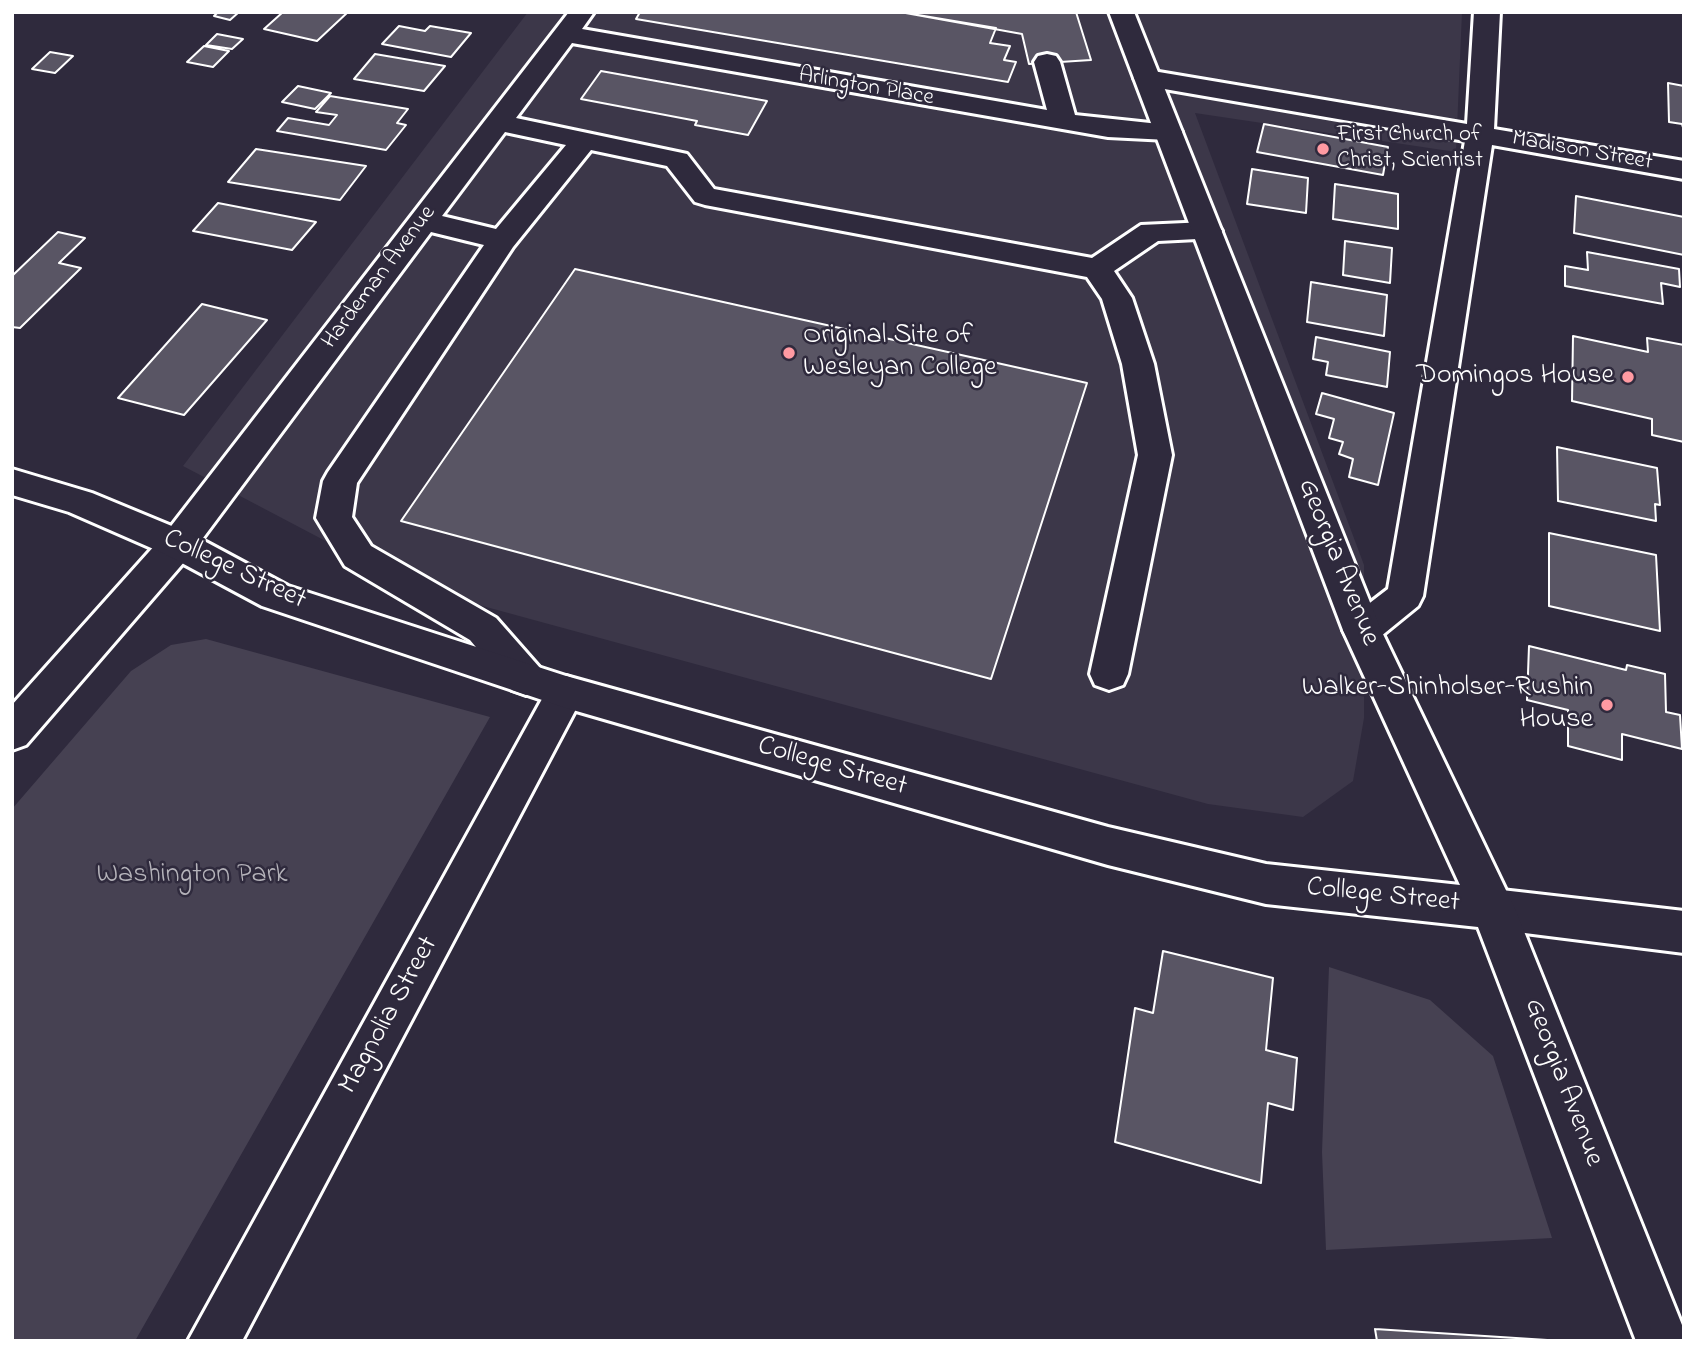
<!DOCTYPE html>
<html>
<head>
<meta charset="utf-8">
<style>
  body { margin:0 }
  #map { position:relative; width:1696px; height:1353px; overflow:hidden; background:#2f2a3d; font-family:"Indie Flower",sans-serif }
  canvas { display:block }
  .frame { position:absolute; inset:0; border:14px solid #fff; pointer-events:none }
</style>
</head>
<body>
<div id="map">
<canvas width="1696" height="1353"></canvas>
<div class="frame"></div>
</div>
<script>
const ctx = document.querySelector('canvas').getContext('2d');
ctx.lineJoin = 'round';
function paint(path, color) { ctx.fillStyle = color; ctx.fill(path, 'evenodd'); }
const poly = rows => new Path2D(rows.map(r => 'M' + r).join(''));
function trace(path, color, width, dash) { ctx.strokeStyle = color; ctx.lineWidth = width; ctx.lineCap = dash ? 'butt' : 'round'; ctx.setLineDash(dash || []); ctx.stroke(path); }
function drawText(font, color, halo, rows, align = 'center') {
  ctx.font = font + ' "Indie Flower",sans-serif'; ctx.lineWidth = 5; ctx.setLineDash([]); ctx.textBaseline = 'middle'; ctx.strokeStyle = halo; ctx.fillStyle = color; for (const [text, x, y, turn = 0] of rows) {
    ctx.save(); ctx.translate(x, y); ctx.rotate((+turn || 0) * Math.PI / 180); ctx.textAlign = isNaN(turn) ? turn : align; if (halo) ctx.strokeText(text, 0, 0); ctx.fillText(text, 0, 0); ctx.restore();
  }
}
const built = poly([
  [528,12,1462,12,1456,152,1195,113,1364,565,1364,718,1353,781,1303,817,1208,804,413,587,183,466]
]);
const green = poly([
  [206,639,490,717,135,1341,12,1341,12,809,131,671,171,645],
  [1329,967,1430,1000,1493,1056,1552,1238,1326,1250,1322,1152]
]);
const building = poly([
  [218,12,239,12,230,20,214,16,218,12],
  [283,12,348,12,317,41,264,29,283,12],
  [640,12,900,12,996,28,990,43,1010,46,1004,60,1016,62,1008,82,636,19,640,12],
  [900,12,1076,12,1091,60,1029,64,1022,34,900,12],
  [399,26,425,31,430,26,471,33,451,57,382,44,399,26],
  [217,34,243,39,232,49,206,45,217,34],
  [204,46,229,51,213,67,187,62,204,46],
  [50,52,73,56,55,73,32,69,50,52],
  [375,54,445,66,424,91,354,79,375,54],
  [601,71,767,101,748,135,695,125,697,121,581,99,601,71],
  [1668,83,1684,86,1684,131,1682,124,1669,122,1668,83],
  [298,86,331,93,315,109,282,102,298,86],
  [330,96,408,109,397,123,406,125,386,150,277,131,288,118,329,125,337,115,316,112,330,96],
  [1264,124,1388,147,1383,175,1257,152,1264,124],
  [256,149,366,166,340,200,228,182,256,149],
  [1252,169,1308,178,1306,213,1247,204,1252,169],
  [1335,184,1398,194,1398,229,1333,219,1335,184],
  [1576,196,1684,217,1684,255,1574,233,1576,196],
  [218,203,316,222,292,250,193,231,218,203],
  [58,232,85,238,59,263,81,268,20,328,12,327,12,276,58,232],
  [1345,241,1392,248,1390,283,1343,275,1345,241],
  [1587,252,1679,269,1680,287,1661,283,1663,304,1565,286,1565,266,1588,270,1587,252],
  [575,269,1087,383,991,679,401,521,575,269],
  [1311,282,1387,295,1384,336,1307,322,1311,282],
  [202,304,267,320,184,415,118,398,202,304],
  [1573,336,1648,352,1647,338,1684,345,1684,442,1652,435,1652,419,1572,401,1573,336],
  [1316,337,1390,352,1387,387,1326,375,1328,362,1313,359,1316,337],
  [1322,393,1394,413,1378,485,1349,477,1353,459,1339,454,1343,442,1329,438,1334,419,1316,414,1322,393],
  [1557,447,1657,468,1660,505,1655,504,1656,521,1558,501,1557,447],
  [1549,533,1656,555,1660,631,1549,606,1549,533],
  [1529,646,1626,670,1627,665,1665,674,1666,712,1680,715,1682,749,1622,734,1622,760,1568,746,1568,710,1527,700,1529,646],
  [1163,951,1273,978,1266,1050,1297,1058,1293,1110,1268,1103,1261,1183,1115,1142,1135,1008,1153,1013,1163,951],
  [1375,1329,1563,1341,1377,1341,1375,1329]
]);
const minor = poly([
  [569,12,594,12,582,29,1047,110,1034,62,1038,56,1047,54,1056,56,1060,62,1075,115,1178,126,1182,132,1178,138,1168,140,1108,137,572,43,516,118,687,154,714,189,1092,258,1141,225,1207,222,1217,224,1222,231,1217,238,1158,241,1114,271,1132,298,1154,364,1172,455,1128,674,1123,685,1109,690,1095,685,1090,674,1138,455,1122,364,1102,299,1087,277,705,205,695,202,667,166,591,150,513,247,357,483,352,517,371,546,496,618,540,668,545,679,540,690,526,695,512,690,470,640,345,566,316,518,323,481,328,472,484,245,431,232,191,554,26,745,12,750,12,705,165,534,569,12],
  [505,132,566,145,496,229,442,216,505,132],
  [1474,12,1500,12,1494,129,1684,161,1684,179,1492,145,1423,596,1418,606,1375,641,1362,645,1349,641,1343,630,1349,619,1388,589,1465,141,1147,86,1138,84,1134,78,1138,72,1147,70,1467,124,1474,12],
  [566,676,580,681,585,692,242,1341,188,1341,552,681,566,676],
  [1493,889,1684,911,1684,953,1493,929,1478,923,1471,909,1478,895,1493,889]
]);
const major = poly([
  [1109,12,1134,12,1381,630,1515,909,1684,1330,1684,1341,1636,1341,1478,927,1266,904,1108,865,566,708,262,606,165,554,69,512,12,495,12,469,92,493,191,534,288,586,566,676,1108,827,1266,864,1460,885,1343,630,1109,12]
]);
const markers = [
  [1323,149,7,"#ff9aa2"],
  [789,353,7,"#ff9aa2"],
  [1628,377,7,"#ff9aa2"],
  [1607,705,7,"#ff9aa2"]
];
const farStreetnames = [
  ["Arlington Place",866,88,10],
  ["Madison Street",1582,152,10],
  ["Hardeman Avenue",380,278,-53]
];
const farPoinames = [
  ["First Church of",1337,136],
  ["Christ, Scientist",1337,162]
];
const poiNames = [
  ["Original Site of",803,337,"left"],
  ["Wesleyan College",803,369,"left"],
  ["Domingos House",1614,377],
  ["Walker-Shinholser-Rushin",1593,689],
  ["House",1593,721]
];
const streetNames = [
  ["Georgia Avenue",1337,563,68],
  ["College Street",234,571,25],
  ["College Street",832,768,16],
  ["College Street",1383,897,6],
  ["Magnolia Street",390,1016,-61],
  ["Georgia Avenue",1562,1083,69]
];
const parkNames = [
  ["Washington Park",192,876]
];
paint(built, '#3c3749');
paint(green, '#464152');
paint(building, '#595564');
trace(building, '#fff', 2);
trace(minor, '#fff', 6);
trace(major, '#fff', 6);
paint(minor, '#2f2a3d');
paint(major, '#2f2a3d');
for (const [x, y, r, color] of markers) { const dot = new Path2D(); dot.arc(x, y, r, 0, 2 * Math.PI); ctx.fillStyle = color; ctx.fill(dot); trace(dot, '#2f2a3d', 2.5); }
drawText('23px', '#fff', '#2f2a3d', farStreetnames);
drawText('23px', '#fff', '#2f2a3d', farPoinames, 'left');
drawText('28px', '#fff', '#2f2a3d', poiNames, 'right');
drawText('28px', '#fff', '#2f2a3d', streetNames);
drawText('28px', '#b5b3ba', '#2f2a3d', parkNames);
</script>
</body>
</html>
